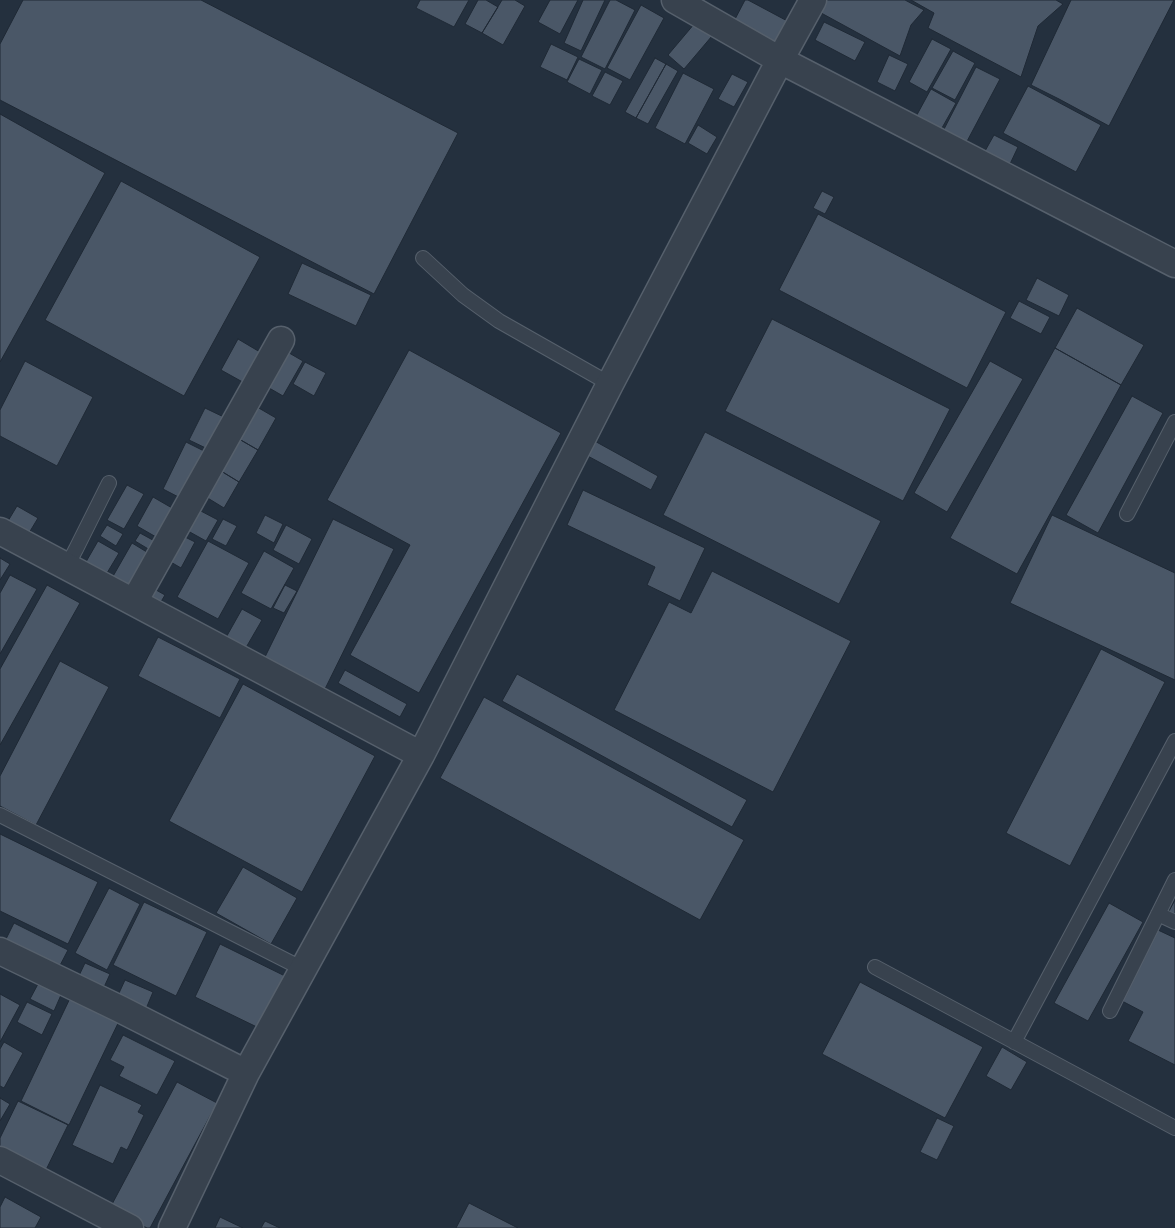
<!DOCTYPE html>
<html>
<head>
<meta charset="utf-8">
<style>
  body { margin:0 }
  canvas { display:block; background:#24303e }
</style>
</head>
<body>
<canvas width="1175" height="1228"></canvas>
<script>
const ctx = document.querySelector('canvas').getContext('2d');
ctx.lineJoin = 'round';
function paint(path, color) { ctx.fillStyle = color; ctx.fill(path, 'evenodd'); }
const poly = rows => new Path2D(rows.map(r => 'M' + r).join(''));
function trace(path, color, width, dash) { ctx.strokeStyle = color; ctx.lineWidth = width; ctx.lineCap = dash ? 'butt' : 'round'; ctx.setLineDash(dash || []); ctx.stroke(path); }
const building = poly([
  [23,0,201,0,458,133,374,294,0,100,0,44,23,0],
  [420,0,469,0,454,27,416,8,420,0],
  [478,0,486,0,498,7,482,33,465,24,478,0],
  [502,0,515,0,525,6,503,45,482,33,502,0],
  [550,0,578,0,560,34,538,22,550,0],
  [583,0,605,0,581,51,564,43,583,0],
  [610,0,616,0,635,10,605,69,581,57,610,0],
  [745,0,748,0,793,24,780,48,733,23,745,0],
  [816,0,905,0,924,10,911,25,900,56,812,8,816,0],
  [911,0,1056,0,1063,4,1038,26,1021,77,928,28,934,13,911,0],
  [1071,0,1174,0,1109,126,1059,99,1031,85,1071,0],
  [641,5,664,18,630,80,607,68,641,5],
  [824,22,865,42,855,61,815,40,824,22],
  [695,23,712,36,684,69,668,55,695,23],
  [932,39,951,49,927,92,909,82,932,39],
  [551,44,578,57,567,80,540,67,551,44],
  [953,51,975,63,955,100,932,88,953,51],
  [889,55,908,64,895,91,877,82,889,55],
  [655,58,666,64,636,118,625,112,655,58],
  [579,59,602,70,590,94,567,82,579,59],
  [666,64,678,71,648,124,636,118,666,64],
  [976,67,1000,79,964,147,941,135,976,67],
  [605,72,623,81,610,105,592,96,605,72],
  [683,73,714,89,685,144,655,128,683,73],
  [732,74,748,82,734,107,718,99,732,74],
  [1028,86,1101,125,1076,172,1003,133,1028,86],
  [931,89,956,103,938,135,913,122,931,89],
  [0,114,105,173,0,362,0,114],
  [698,125,717,137,707,154,688,143,698,125],
  [994,135,1018,147,1010,164,985,151,994,135],
  [121,181,260,257,184,396,45,320,121,181],
  [822,191,834,197,825,214,813,208,822,191],
  [818,214,1006,312,967,388,779,290,818,214],
  [302,263,371,295,356,326,288,294,302,263],
  [1037,278,1069,295,1059,316,1026,300,1037,278],
  [1019,301,1050,317,1041,334,1010,318,1019,301],
  [1077,308,1144,345,1121,385,1055,348,1077,308],
  [772,319,950,409,903,501,725,411,772,319],
  [238,339,265,355,248,385,221,370,238,339],
  [1055,348,1121,385,1017,574,950,538,1055,348],
  [284,350,303,361,283,396,264,385,284,350],
  [409,350,561,433,419,693,350,655,410,545,327,500,409,350],
  [25,361,93,397,57,466,0,436,0,410,25,361],
  [990,361,1023,379,947,512,914,493,990,361],
  [305,362,326,373,314,396,293,384,305,362],
  [1132,396,1163,413,1098,533,1066,515,1132,396],
  [257,407,276,418,258,450,239,439,257,407],
  [205,408,230,420,214,452,189,440,205,408],
  [705,432,881,521,839,604,663,515,705,432],
  [239,439,258,450,239,482,221,471,239,439],
  [591,439,658,476,651,490,584,454,591,439],
  [186,442,212,455,188,502,163,489,186,442],
  [221,471,239,482,224,508,206,497,221,471],
  [127,485,144,494,124,529,107,520,127,485],
  [583,490,705,548,680,601,647,585,655,567,567,525,583,490],
  [153,497,179,512,163,541,137,526,153,497],
  [17,506,38,518,29,533,8,521,17,506],
  [199,510,218,520,206,541,188,531,199,510],
  [265,515,283,524,274,543,256,533,265,515],
  [1052,515,1175,573,1175,680,1010,603,1052,515],
  [223,519,237,526,226,546,212,539,223,519],
  [333,519,394,549,323,693,262,663,333,519],
  [107,525,123,534,116,546,100,536,107,525],
  [286,525,312,539,299,564,273,550,286,525],
  [140,533,160,544,155,553,135,541,140,533],
  [183,536,195,542,181,568,169,561,183,536],
  [98,541,119,553,104,578,83,567,98,541],
  [208,541,249,563,218,619,177,597,208,541],
  [132,543,155,557,132,599,108,585,132,543],
  [264,551,294,568,271,609,241,593,264,551],
  [0,558,10,564,0,580,0,558],
  [712,571,851,641,773,792,614,710,669,602,691,613,712,571],
  [10,575,37,589,0,654,0,593,10,575],
  [47,585,80,603,0,745,0,669,47,585],
  [285,585,297,591,284,613,273,608,285,585],
  [149,586,165,595,156,610,140,601,149,586],
  [242,609,262,620,244,651,224,641,242,609],
  [158,637,240,679,220,718,138,676,158,637],
  [1101,649,1165,682,1070,866,1006,833,1101,649],
  [60,661,109,687,36,825,0,806,0,776,60,661],
  [345,670,407,704,400,717,338,683,345,670],
  [517,674,747,800,732,827,502,701,517,674],
  [243,684,375,756,302,892,169,821,243,684],
  [484,697,744,840,700,920,440,778,484,697],
  [0,834,98,882,68,944,0,911,0,834],
  [243,867,297,898,271,944,216,913,243,867],
  [109,888,140,904,107,970,75,953,109,888],
  [1175,900,1175,916,1168,913,1175,900],
  [144,902,207,932,176,996,113,965,144,902],
  [1109,903,1143,922,1088,1021,1054,1003,1109,903],
  [14,923,68,950,55,975,1,949,14,923],
  [1158,930,1175,938,1175,1065,1128,1041,1143,1012,1122,1001,1158,930],
  [220,944,287,977,261,1029,195,997,220,944],
  [85,963,110,974,100,996,75,984,85,963],
  [125,980,153,992,143,1016,114,1004,125,980],
  [860,982,983,1047,945,1118,822,1054,860,982],
  [38,984,61,995,54,1011,30,999,38,984],
  [73,992,122,1015,69,1125,21,1101,73,992],
  [0,994,20,1005,0,1042,0,994],
  [27,1002,52,1014,42,1035,17,1022,27,1002],
  [123,1035,175,1061,157,1095,119,1076,124,1067,110,1060,123,1035],
  [4,1042,23,1053,4,1088,0,1086,0,1049,4,1042],
  [1002,1047,1027,1062,1011,1090,986,1076,1002,1047],
  [177,1082,217,1103,150,1228,147,1228,110,1208,177,1082],
  [100,1085,142,1105,138,1112,144,1115,127,1150,121,1147,113,1164,72,1145,100,1085],
  [0,1098,10,1104,0,1121,0,1098],
  [18,1101,68,1125,42,1178,0,1157,0,1138,18,1101],
  [937,1118,954,1126,937,1160,920,1152,937,1118],
  [5,1197,41,1217,35,1228,0,1228,0,1207,5,1197],
  [469,1203,518,1228,456,1228,469,1203],
  [220,1217,243,1228,215,1228,220,1217],
  [265,1221,280,1228,261,1228,265,1221]
]);
const service = poly([
  [423,258,463,295,499,321,610,384],
  [1127,514,1175,422],
  [67,566,76,549,109,483],
  [0,815,303,969],
  [1158,914,1175,922],
  [875,967,1175,1128],
  [1110,1011,1175,880],
  [1014,1042,1175,741]
]);
const minor = poly([
  [675,0,780,60,1175,264],
  [0,531,421,755],
  [134,602,281,340],
  [0,951,120,1009,246,1073],
  [0,1160,130,1228],
  [172,1228,246,1073,421,755,610,384,780,60,813,0]
]);
paint(building, '#4a5767');
trace(building, '#1f2935', 1);
trace(service, '#56606c', 16);
trace(minor, '#56606c', 29);
trace(service, '#38424e', 14);
trace(minor, '#38424e', 26);
</script>
</body>
</html>
